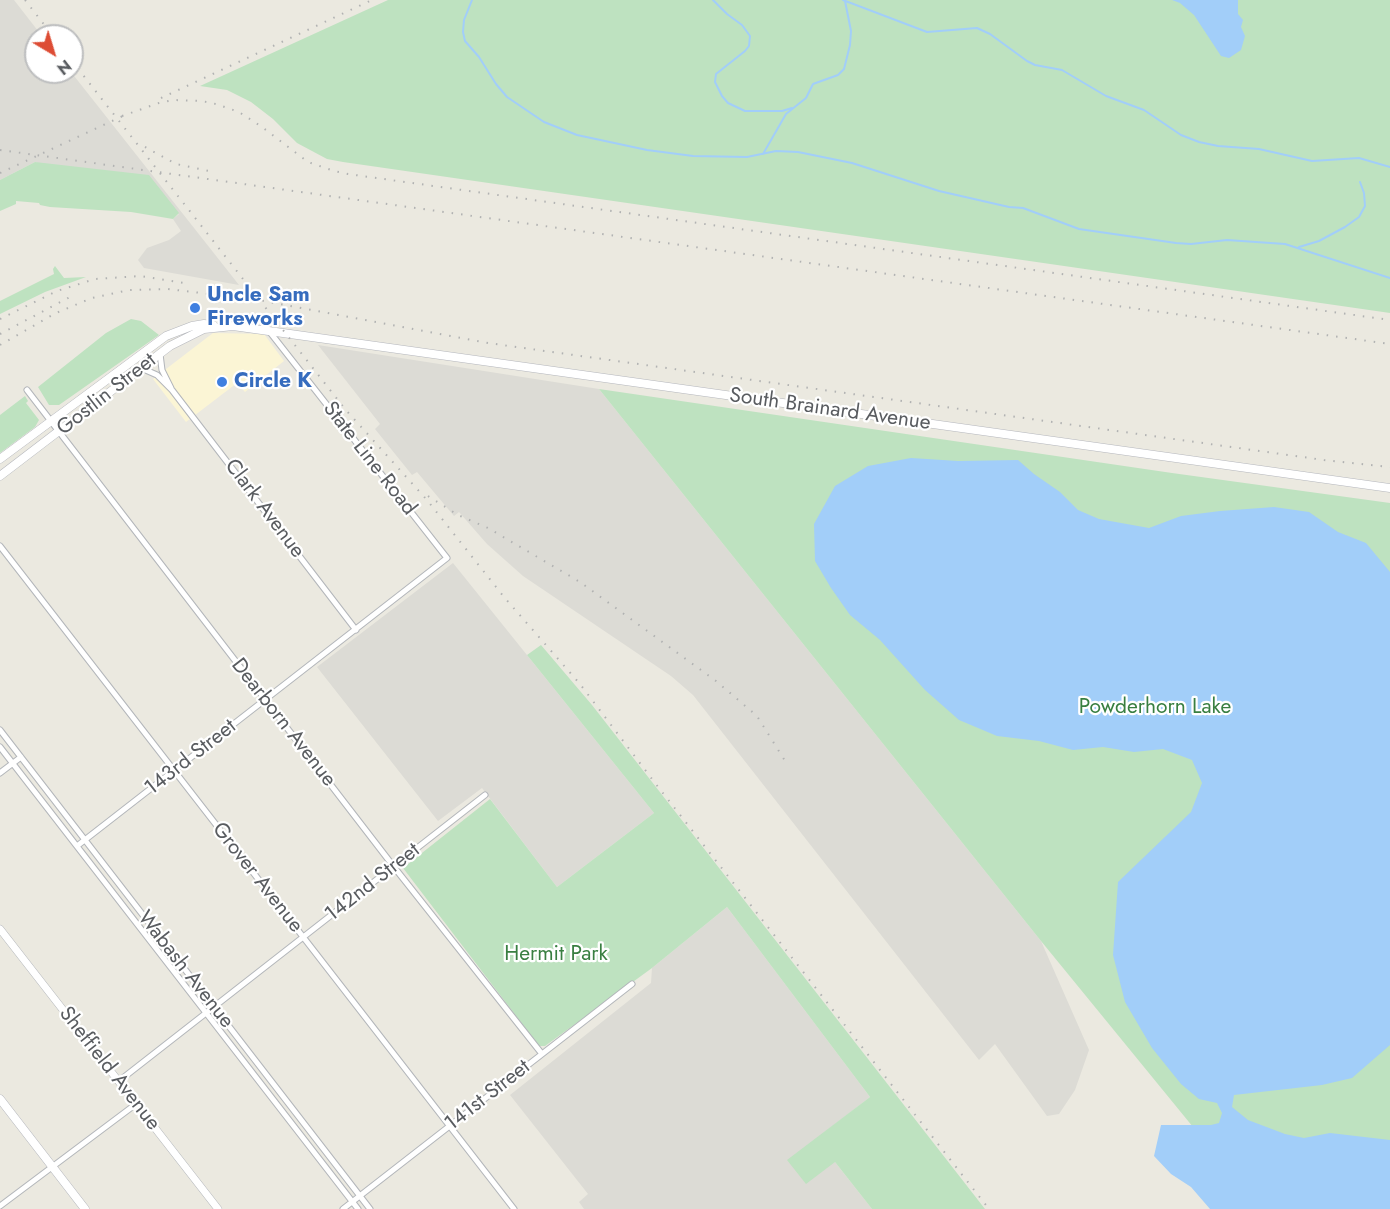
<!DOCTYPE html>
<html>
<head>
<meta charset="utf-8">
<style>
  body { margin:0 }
  #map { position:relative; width:1390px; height:1209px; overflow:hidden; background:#ebe9e0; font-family:Jost,sans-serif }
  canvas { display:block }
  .north { position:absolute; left:24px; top:24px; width:60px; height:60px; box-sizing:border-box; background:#fff; border:2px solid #bdbebf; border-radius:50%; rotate:142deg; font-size:16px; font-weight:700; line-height:24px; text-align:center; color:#595c60 }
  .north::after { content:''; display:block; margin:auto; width:21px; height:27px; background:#dd4c34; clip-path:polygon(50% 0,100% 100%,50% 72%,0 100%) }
</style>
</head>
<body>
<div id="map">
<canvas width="1390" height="1209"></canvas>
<div class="north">N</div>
</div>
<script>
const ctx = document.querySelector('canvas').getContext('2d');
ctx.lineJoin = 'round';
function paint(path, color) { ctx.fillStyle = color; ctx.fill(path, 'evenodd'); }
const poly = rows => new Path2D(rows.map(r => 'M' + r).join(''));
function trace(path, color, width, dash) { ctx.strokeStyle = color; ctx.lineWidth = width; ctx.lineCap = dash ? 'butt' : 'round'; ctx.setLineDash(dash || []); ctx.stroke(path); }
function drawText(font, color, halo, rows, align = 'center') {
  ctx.font = font + ' Jost,sans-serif'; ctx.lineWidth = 4.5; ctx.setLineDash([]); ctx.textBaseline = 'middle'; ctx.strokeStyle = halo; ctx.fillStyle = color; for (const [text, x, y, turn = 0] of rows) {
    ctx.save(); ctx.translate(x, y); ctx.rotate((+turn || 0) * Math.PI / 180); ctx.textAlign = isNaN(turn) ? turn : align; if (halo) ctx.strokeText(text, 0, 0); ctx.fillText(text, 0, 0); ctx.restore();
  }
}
const commercial = poly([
  [213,333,264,334,284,361,245,392,237,383,186,422,153,379]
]);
const industrial = poly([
  [0,0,14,0,42,36,36,36,36,72,71,72,239,285,144,268,138,260,147,248,169,240,181,231,173,219,179,214,35,162,0,180],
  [318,345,599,389,1041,941,1089,1050,1075,1090,1059,1114,1047,1116,995,1044,979,1060,693,695,671,676,523,576,487,544,459,512,454,516,417,472,412,475,375,429,380,424],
  [453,563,654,813,557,887,482,788,438,821,317,667],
  [727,907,870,1097,788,1161,835,1162,872,1209,584,1209,579,1202,588,1194,510,1095,651,983,652,968]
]);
const green = poly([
  [388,0,1390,0,1390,313,343,162,327,159,297,143,273,119,251,102,227,90,200,86],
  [35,162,149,175,179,213,173,219,131,212,50,207,40,205,39,203,16,201,16,204,0,211,0,180],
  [55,266,64,278,86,277,45,292,0,314,0,301,54,274,53,269],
  [131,319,141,321,159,335,59,405,49,405,38,387,106,333],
  [599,389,1172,473,1390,503,1390,1209,1260,1209,1041,941],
  [25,396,28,401,26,403,39,420,35,427,0,453,0,415],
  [541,645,592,705,985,1209,872,1209,835,1162,806,1184,787,1160,870,1097,727,907,652,968,545,1046,539,1046,403,868,490,799,557,887,654,813,527,655]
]);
const water = poly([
  [1172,0,1238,0,1238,14,1243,20,1241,27,1245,36,1241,50,1229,58,1221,56,1194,15,1180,3],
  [911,458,958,461,1018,460,1034,474,1060,492,1078,510,1099,519,1149,528,1181,516,1220,511,1274,507,1309,512,1338,532,1366,543,1390,572,1390,1045,1352,1078,1322,1085,1234,1095,1232,1107,1248,1120,1285,1134,1304,1138,1330,1133,1390,1140,1390,1209,1210,1209,1191,1187,1171,1174,1154,1156,1161,1125,1211,1125,1219,1123,1222,1113,1217,1103,1199,1099,1181,1084,1152,1048,1125,1002,1113,955,1118,882,1191,812,1202,783,1192,760,1163,749,1134,752,1103,747,1073,750,1039,741,997,736,959,720,925,690,880,640,850,615,831,588,815,561,814,524,835,486,868,466]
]);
const stream = poly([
  [472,0,464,20,463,32,465,41,479,57,496,84,507,97,544,122,577,135,647,150,693,156,747,157,776,151,798,152,852,163,939,191,1009,207,1023,208,1079,229,1176,243,1191,244,1227,240,1285,244,1390,278],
  [713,0,727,14,742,25,750,36,749,46,745,51,716,74,715,82,722,96,728,103,745,111,782,111,792,108],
  [843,0,927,32,977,28,990,34,1027,61,1035,65,1062,70,1106,96,1144,110,1181,135,1199,142,1218,146,1259,149,1312,161,1359,158,1390,167],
  [763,154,786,114,806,98,813,84,838,75,844,69,850,45,851,31,845,1],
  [1299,247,1319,241,1345,227,1359,217,1365,206,1364,193,1360,182]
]);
const minor = poly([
  [160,354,162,370,171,388],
  [141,368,157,375,172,390,356,630],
  [27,390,394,867,542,1054],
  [0,546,514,1209],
  [0,730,370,1209],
  [0,747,358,1209],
  [0,773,21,757],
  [77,846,447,558,269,331],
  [119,1081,485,795],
  [0,1206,136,1104],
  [343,1209,632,984]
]);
const tertiary = poly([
  [0,929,218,1209]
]);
const secondary = poly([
  [0,459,166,336,192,326,204,324,213,325],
  [0,476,170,346,204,329,233,326,1390,488],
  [0,1099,85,1209]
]);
const rail = poly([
  [25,0,53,36],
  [72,61,345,409,427,500,504,597,580,684,655,783,989,1209],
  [161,98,372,0],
  [122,116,159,103,173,100,202,101,216,104,239,112,262,127,308,162,334,171,348,174,1390,320],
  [145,147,176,164,209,171],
  [0,150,1390,344],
  [0,173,125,115],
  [0,319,57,291,95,279,140,276,190,284],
  [0,334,70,297],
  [0,345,56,313,92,298,129,290,168,289,259,300,488,343,1324,460,1390,467],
  [428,496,458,515,488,528,580,582,716,681,757,716,787,764]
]);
const markers = [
  [195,308,6,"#3f7fe0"],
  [222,382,6,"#3f7fe0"]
];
const shopNames = [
  ["Uncle Sam",207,296],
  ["Fireworks",207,320],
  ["Circle K",234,382]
];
const streetNames = [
  ["Gostlin Street",107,395,-38],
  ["South Brainard Avenue",830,410,8],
  ["State Line Road",369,459,52],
  ["Clark Avenue",264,509,53],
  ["Dearborn Avenue",283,723,52],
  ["143rd Street",191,758,-38],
  ["Grover Avenue",257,878,52],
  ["142nd Street",373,883,-38],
  ["Wabash Avenue",185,970,52],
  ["Sheffield Avenue",109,1069,52],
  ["141st Street",488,1096,-38]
];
const parkNames = [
  ["Powderhorn Lake",1155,708],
  ["Hermit Park",556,955]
];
paint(commercial, '#fbf5d5');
paint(industrial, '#dcdbd5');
paint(green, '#bee2c0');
paint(water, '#a2cef9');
trace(stream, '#a2cef9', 2);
trace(minor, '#b3b6ba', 7);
trace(tertiary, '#b3b6ba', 8);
trace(secondary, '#b4b6bc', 9);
trace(minor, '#fff', 5);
trace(tertiary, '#fff', 7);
trace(secondary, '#fff', 8);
trace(rail, '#b1b2b2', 2, [1.5, 8]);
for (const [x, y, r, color] of markers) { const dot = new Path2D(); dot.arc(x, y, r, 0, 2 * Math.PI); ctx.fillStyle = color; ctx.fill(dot); trace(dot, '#fff', 2); }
drawText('bold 21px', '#366cbe', '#fff', shopNames, 'left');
drawText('21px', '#595c60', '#fff', streetNames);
drawText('21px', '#397f41', '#fff', parkNames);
</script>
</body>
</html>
